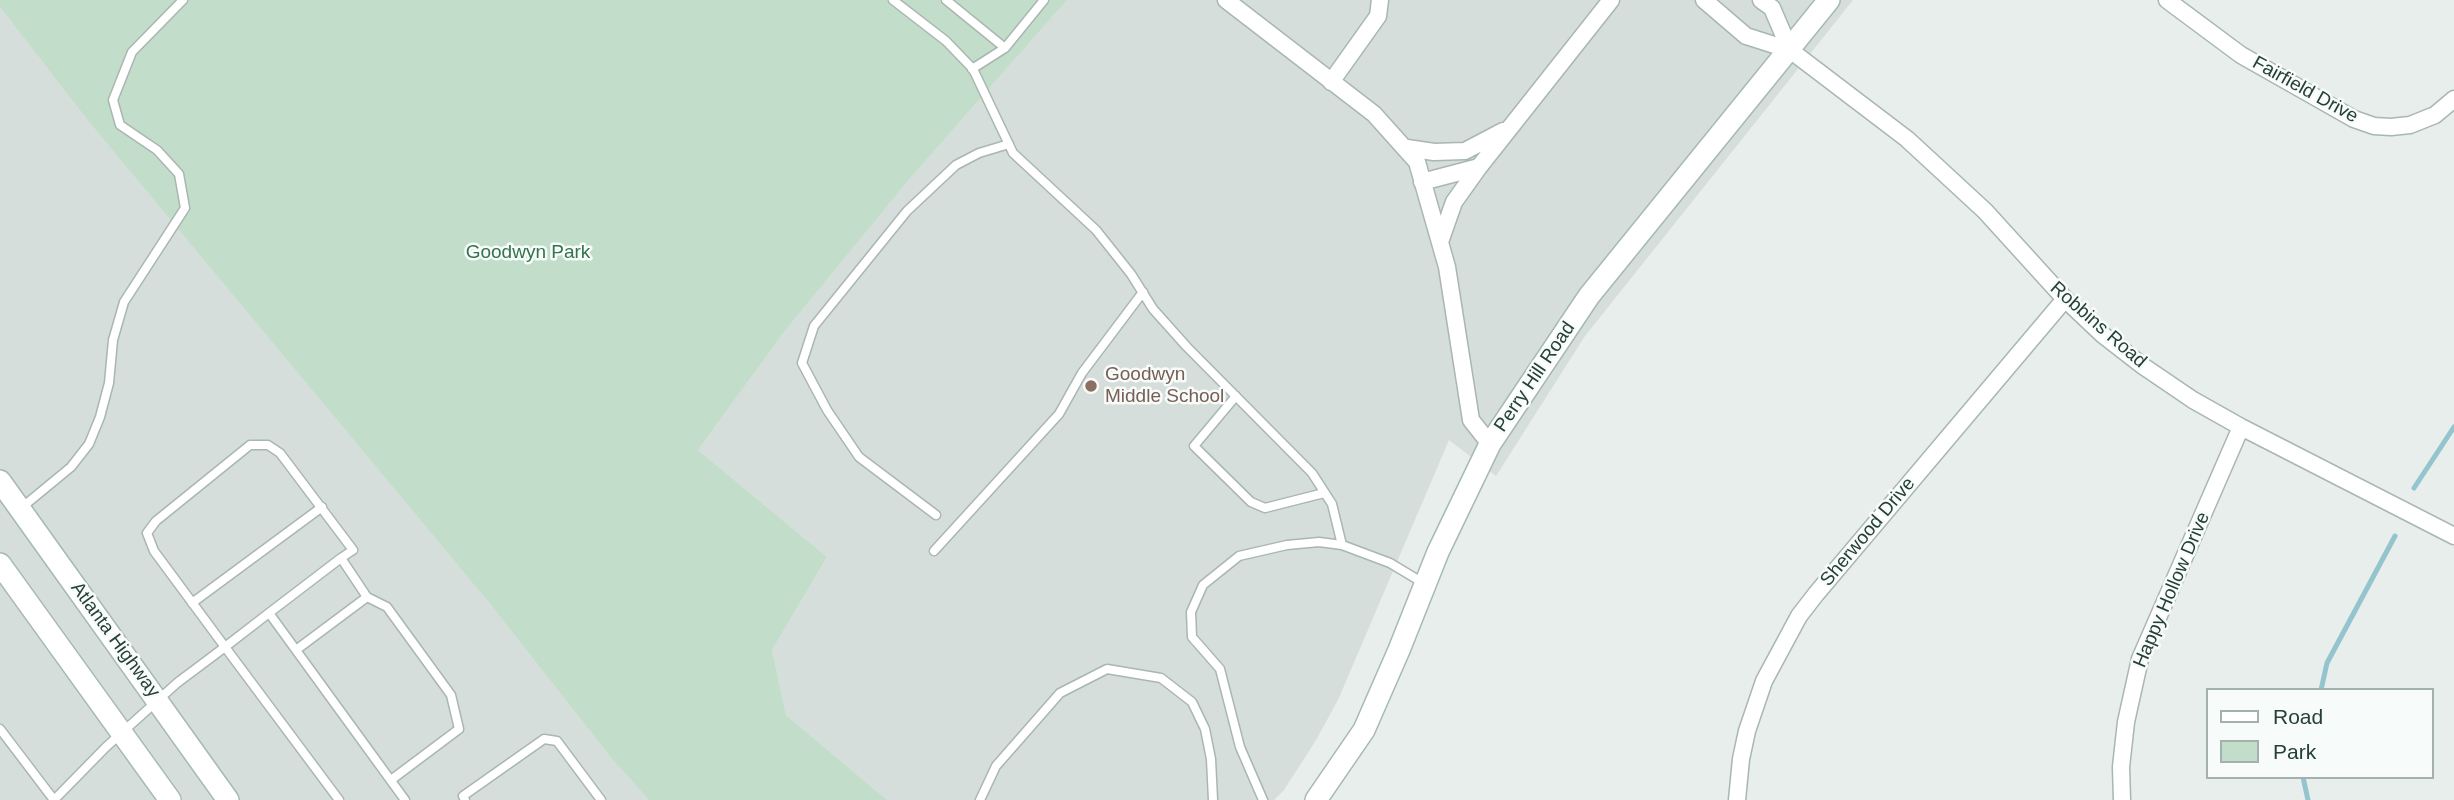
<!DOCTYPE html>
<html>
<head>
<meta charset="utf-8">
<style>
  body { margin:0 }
  #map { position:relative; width:2454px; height:800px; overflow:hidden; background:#e7eeeb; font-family:Helvetica,sans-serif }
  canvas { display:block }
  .legend { position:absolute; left:2206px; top:688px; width:228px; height:91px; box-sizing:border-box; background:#f7fbf9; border:2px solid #a3b0ac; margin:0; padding:9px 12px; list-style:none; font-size:21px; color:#263f39 }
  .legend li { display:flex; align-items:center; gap:14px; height:35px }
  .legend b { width:35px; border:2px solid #a3b0ac }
</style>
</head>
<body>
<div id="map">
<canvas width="2454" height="800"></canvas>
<ul class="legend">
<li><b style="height:9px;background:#fff"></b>Road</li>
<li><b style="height:19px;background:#c2ddca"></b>Park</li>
</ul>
</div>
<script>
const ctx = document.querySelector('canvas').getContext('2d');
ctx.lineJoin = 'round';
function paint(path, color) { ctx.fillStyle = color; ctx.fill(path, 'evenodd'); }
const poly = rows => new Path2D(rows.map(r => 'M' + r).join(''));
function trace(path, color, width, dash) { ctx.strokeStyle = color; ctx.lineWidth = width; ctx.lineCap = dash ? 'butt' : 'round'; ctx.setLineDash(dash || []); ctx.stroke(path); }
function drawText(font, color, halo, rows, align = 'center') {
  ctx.font = font + ' Helvetica,sans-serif'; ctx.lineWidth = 5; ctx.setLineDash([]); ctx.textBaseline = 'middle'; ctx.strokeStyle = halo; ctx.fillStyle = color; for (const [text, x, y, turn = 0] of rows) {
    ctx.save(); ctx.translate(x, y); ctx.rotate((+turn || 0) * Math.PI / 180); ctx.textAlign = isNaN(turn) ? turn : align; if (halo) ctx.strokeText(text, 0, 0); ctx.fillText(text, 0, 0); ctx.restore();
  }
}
const built = poly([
  [1067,0,1853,0,1585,336,1496,476,1449,440,1338,700,1316,740,1284,790,1274,800,887,800,786,715,772,650,827,557,698,450,784,332,912,176],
  [0,7,89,122,490,604,612,759,649,800,0,800]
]);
const green = poly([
  [0,0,1067,0,912,176,784,332,698,450,827,557,772,650,786,715,887,800,649,800,612,759,490,604,89,122,0,7]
]);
const stream = poly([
  [2414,488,2454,427],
  [2321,690,2327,663,2395,536],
  [2303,777,2308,800]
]);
const lane = poly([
  [893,0,946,41,973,69,1013,153,1096,230,1131,274,1153,309,1187,347,1312,473,1332,504,1342,545],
  [946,0,1005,48],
  [972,69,1005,48,1044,0],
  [1236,396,1194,446,1251,502,1265,508,1324,493],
  [20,509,71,467,89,444,100,417,109,383,113,340,124,302,185,208,179,174,157,150,120,125,113,100,132,52,183,0],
  [936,515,859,457,827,410,802,363,814,326,907,211,956,165,979,153,1009,144],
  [934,551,1059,414,1082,373,1143,292],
  [341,558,367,597,387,607,451,695,459,729,391,780],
  [192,603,322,507],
  [269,613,405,800],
  [296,650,367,597],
  [0,729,54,800],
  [54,800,106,747,177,683,225,647,269,613,341,558,353,550,280,453,268,445,250,445,156,521,147,533,154,551,225,647,339,800],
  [465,800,463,796,544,739,557,741,601,800],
  [980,800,996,766,1060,693,1107,669,1161,678,1192,702,1205,729,1211,759,1213,800],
  [1263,800,1240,747,1220,669,1192,637,1191,612,1203,585,1239,556,1287,545,1319,542,1342,545,1390,563,1425,584]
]);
const street = poly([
  [1226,0,1374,114,1417,162,1447,267,1471,420,1490,444],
  [1704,0,1746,36,1790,50,1907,139,1985,211,2065,299,2103,335,2143,366,2193,400,2241,427,2454,536],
  [1761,0,1772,8,1790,50],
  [2167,0,2241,55,2354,119,2374,126,2391,127,2410,125,2435,115,2454,99],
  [1331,82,1378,16,1380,0],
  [1407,148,1434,152,1465,151,1503,131],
  [1422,182,1479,167,1611,0],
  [1441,239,1454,202,1479,167],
  [1737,800,1741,759,1747,731,1764,681,1799,616,1816,594,2065,299],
  [2122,800,2121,767,2126,722,2140,659,2241,427]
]);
const secondary = poly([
  [0,481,228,800],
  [0,564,170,800],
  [1316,800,1364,730,1399,650,1438,552,1490,444,1589,296,1829,0]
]);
const markers = [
  [1091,386,7,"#8d6e63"]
];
const streetNames = [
  ["Fairfield Drive",2305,90,29],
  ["Robbins Road",2098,325,41],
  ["Perry Hill Road",1535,377,-56],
  ["Sherwood Drive",1868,532,-50],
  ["Happy Hollow Drive",2172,590,-67],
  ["Atlanta Highway",115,640,54]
];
const parkNames = [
  ["Goodwyn Park",528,253]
];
const educationNames = [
  ["Goodwyn",1105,375],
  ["Middle School",1105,397]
];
paint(built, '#d5deda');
paint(green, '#c2ddca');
trace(stream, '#94c4ce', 5);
trace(lane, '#a9b6b2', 11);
trace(street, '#a9b6b2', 19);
trace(secondary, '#a6b9b3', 24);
trace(lane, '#fff', 8);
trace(street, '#fff', 16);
trace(secondary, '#fff', 21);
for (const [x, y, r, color] of markers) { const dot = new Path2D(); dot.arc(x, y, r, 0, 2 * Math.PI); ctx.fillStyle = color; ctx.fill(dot); trace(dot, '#f7fbf9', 2.5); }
drawText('19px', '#263f39', '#f7fbf9', streetNames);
drawText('19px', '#33744d', '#f7fbf9', parkNames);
drawText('19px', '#785e54', '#f7fbf9', educationNames, 'left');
</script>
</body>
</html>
